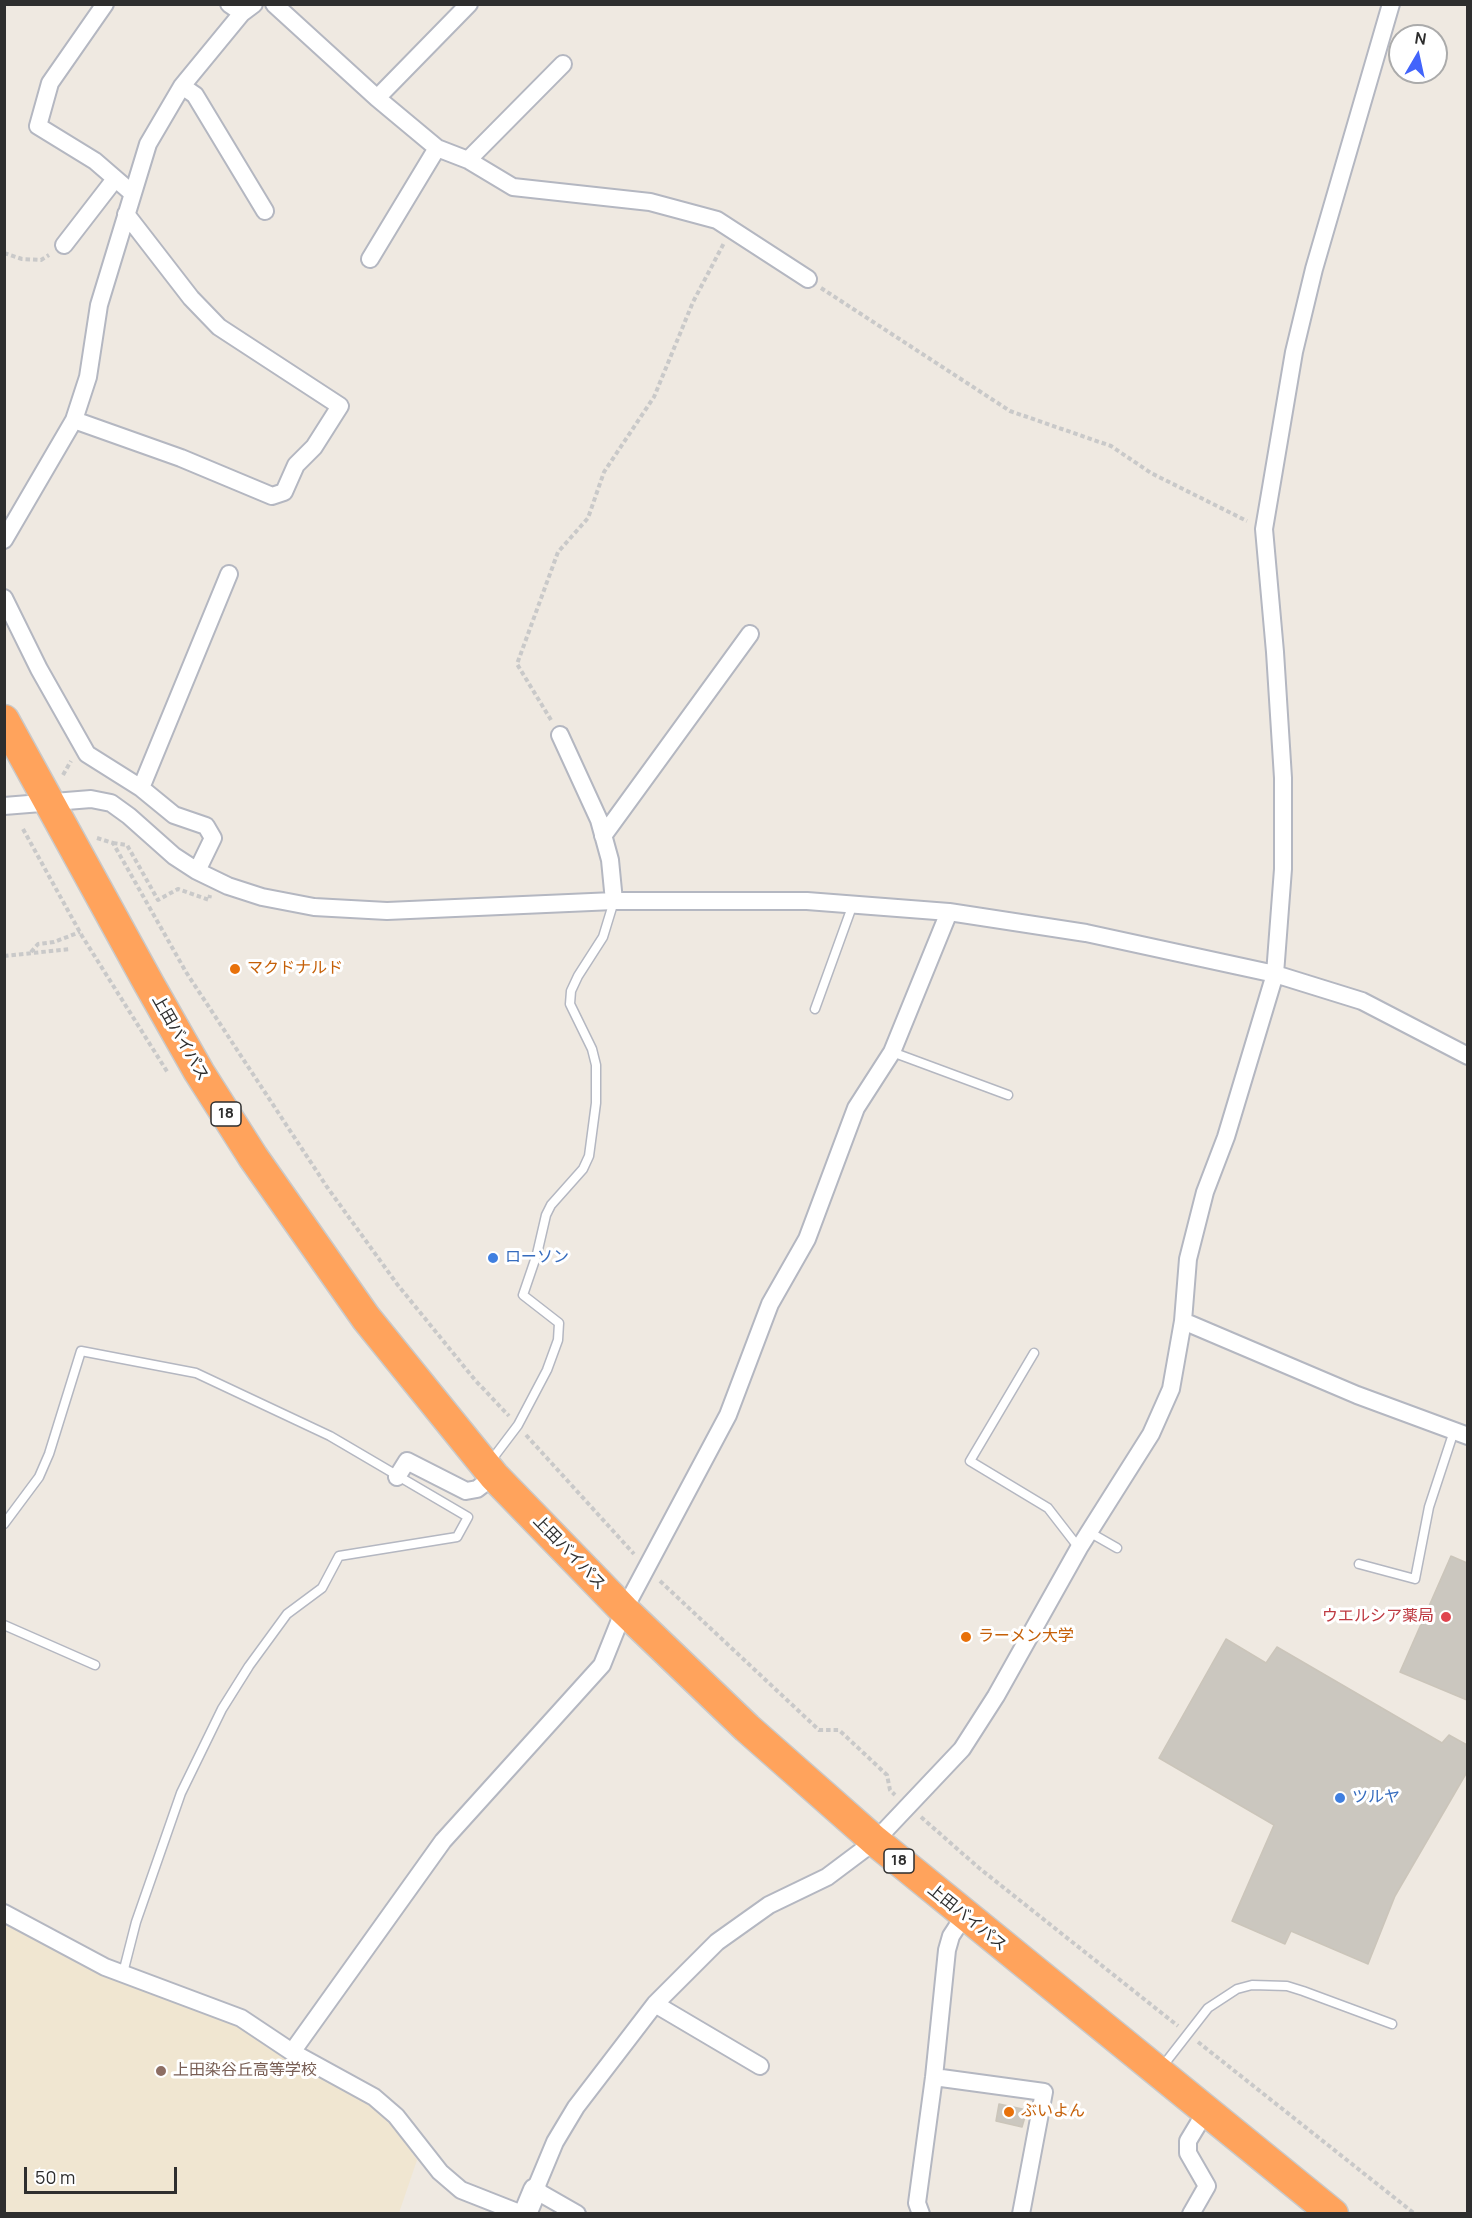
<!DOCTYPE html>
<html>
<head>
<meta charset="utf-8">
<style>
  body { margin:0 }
  #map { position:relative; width:1472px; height:2218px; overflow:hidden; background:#efe9e1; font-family:Manrope,sans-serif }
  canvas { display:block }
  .frame { position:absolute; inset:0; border:6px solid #2e2e2e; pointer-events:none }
  .north { position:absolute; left:1388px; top:24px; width:60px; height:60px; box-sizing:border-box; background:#fff; border:2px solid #ababab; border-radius:50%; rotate:9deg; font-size:16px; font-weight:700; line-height:24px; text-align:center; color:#2e2e2e }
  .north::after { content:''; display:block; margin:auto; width:21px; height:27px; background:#4264fb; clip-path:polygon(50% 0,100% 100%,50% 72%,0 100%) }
  .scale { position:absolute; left:24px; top:2167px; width:153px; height:27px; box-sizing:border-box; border:3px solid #2e2e2e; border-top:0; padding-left:8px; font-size:18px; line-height:21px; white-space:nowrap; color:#2e2e2e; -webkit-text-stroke:4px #fff; paint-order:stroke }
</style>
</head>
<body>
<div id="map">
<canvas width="1472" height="2218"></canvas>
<div class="frame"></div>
<div class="north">N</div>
<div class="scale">50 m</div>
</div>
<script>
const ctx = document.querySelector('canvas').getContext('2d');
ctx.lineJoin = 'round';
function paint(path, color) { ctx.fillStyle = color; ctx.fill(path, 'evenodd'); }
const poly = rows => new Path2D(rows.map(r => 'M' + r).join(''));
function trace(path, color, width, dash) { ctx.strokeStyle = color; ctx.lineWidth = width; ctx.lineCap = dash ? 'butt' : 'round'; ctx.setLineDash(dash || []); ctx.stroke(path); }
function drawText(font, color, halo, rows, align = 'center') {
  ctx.font = font + ' Manrope,"Noto Sans JP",sans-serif'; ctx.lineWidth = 6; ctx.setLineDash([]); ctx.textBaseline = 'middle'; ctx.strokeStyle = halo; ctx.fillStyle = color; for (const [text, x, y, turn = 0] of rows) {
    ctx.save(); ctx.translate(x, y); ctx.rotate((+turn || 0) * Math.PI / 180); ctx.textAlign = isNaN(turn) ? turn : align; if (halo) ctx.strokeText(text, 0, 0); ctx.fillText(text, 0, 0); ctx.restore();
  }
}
const education = poly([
  [4,1922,239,2025,370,2104,392,2124,417,2160,399,2213,5,2213]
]);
const building = poly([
  [1451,1556,1467,1563,1467,1700,1400,1672,1451,1556],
  [1226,1639,1266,1663,1277,1647,1442,1743,1449,1735,1467,1745,1467,1772,1395,1896,1368,1964,1291,1931,1285,1944,1232,1921,1274,1825,1159,1758,1226,1639],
  [999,2104,1027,2110,1022,2127,996,2121,999,2104]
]);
const path = poly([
  [4,253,22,259,41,260,49,255],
  [821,288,1010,411,1111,446,1151,473,1247,521],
  [551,720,517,664,558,552,588,518,604,472,654,397,693,302,724,243],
  [63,775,71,761],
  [23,829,82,936,168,1073],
  [97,838,113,843,186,972,327,1187,397,1284,475,1380,509,1416],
  [113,843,127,845,158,900,178,889,209,900,210,895],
  [31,952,38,944,54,942,80,932],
  [4,956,71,949],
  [526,1435,634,1554],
  [660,1581,819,1730,839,1730,887,1775,890,1790,895,1795],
  [921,1817,979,1868,1178,2026],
  [1198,2042,1415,2214]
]);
const lane = poly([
  [815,1009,853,904],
  [892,1052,1008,1095],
  [1034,1353,970,1461,1048,1508,1079,1548],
  [490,1462,518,1425,547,1370,558,1340,559,1323,523,1295,537,1254,546,1215,551,1205,583,1169,589,1156,596,1103,596,1065,592,1049,570,1004,571,991,578,976,603,937,614,901],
  [4,1524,39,1477,49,1454,81,1351,196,1373,330,1436,468,1517,457,1537,339,1556,322,1588,287,1614,249,1666,222,1709,181,1793,136,1922,123,1973],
  [1089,1532,1117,1548],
  [1359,1564,1415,1579,1429,1507,1454,1431],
  [4,1625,95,1665],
  [1162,2067,1208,2008,1237,1989,1252,1985,1287,1986,1303,1991,1392,2024]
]);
const street = poly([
  [105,4,50,83,38,126,95,161,132,193],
  [229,4,242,13],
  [274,4,377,98,437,148,468,160,513,187,650,202,717,220,808,279],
  [182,86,195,95,265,211],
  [377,98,469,4],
  [468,160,563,64],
  [64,245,115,179],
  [370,259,437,148],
  [74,420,181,458,272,496,284,492,296,465,314,447,340,406,219,327,191,298,126,214],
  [4,540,74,420,88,377,99,305,148,144,182,86,242,13,254,4],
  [4,598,39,669,87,754,141,788,174,815,206,826,213,838,197,871],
  [560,735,599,820,610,860,614,901],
  [141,788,229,574],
  [4,806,91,799,111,803,129,816,174,856,197,871,228,886,262,897,314,907,387,911,614,901,807,901,949,912,1086,933,1275,974,1362,1001,1468,1056],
  [603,836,750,634],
  [1183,1321,1357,1395,1468,1436],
  [397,1477,407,1461,466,1491,477,1489,494,1476],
  [4,1913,105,1967,241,2018,292,2052,374,2097,396,2116,440,2172,461,2190,522,2214],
  [655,2004,760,2066],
  [292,2052,443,1841,602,1665,624,1610,728,1415,770,1304,807,1239,856,1108,892,1052,949,912],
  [934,2077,1044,2092,1021,2214],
  [577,2214,535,2190,555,2142,576,2107,655,2004,717,1942,769,1905,827,1877,875,1841,962,1749,996,1696,1079,1548,1151,1434,1171,1389,1183,1321,1188,1259,1205,1192,1226,1137,1275,974,1283,869,1283,778,1275,652,1264,529,1294,352,1314,269,1391,4],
  [921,2214,917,2203,934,2077,947,1950,951,1936,964,1916],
  [1191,2214,1207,2186,1188,2153,1188,2141,1206,2111]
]);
const secondary = poly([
  [525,2214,535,2190]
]);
const highway = poly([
  [4,720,149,984,199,1072,253,1157,366,1318,494,1476,624,1610,747,1728,875,1841,1333,2214]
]);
const markers = [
  [235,969,6,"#e8710a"],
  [493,1258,6,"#3f7fe0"],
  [1446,1617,6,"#e0444e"],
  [966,1637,6,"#e8710a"],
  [1340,1798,6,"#3f7fe0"],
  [161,2071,6,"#8d6e63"],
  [1009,2112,6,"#e8710a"]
];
const shields = [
  [226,1114,30],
  [899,1861,30]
];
const shieldNames = [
  ["18",226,1114],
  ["18",899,1861]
];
const foodNames = [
  ["マクドナルド",247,969],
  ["ラーメン大学",978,1637],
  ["ぶいよん",1021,2112]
];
const streetNames = [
  ["上田バイパス",180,1038,60],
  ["上田バイパス",569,1553,46],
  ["上田バイパス",967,1918,39]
];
const shopNames = [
  ["ローソン",505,1258],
  ["ツルヤ",1352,1798]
];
const healthNames = [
  ["ウエルシア薬局",1434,1617]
];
const educationNames = [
  ["上田染谷丘高等学校",173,2071]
];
paint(education, '#f0e6d1');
paint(building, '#cbc7bf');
trace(building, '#cbc5ba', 1.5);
trace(lane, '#b4b7c1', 11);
trace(street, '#b4b7c1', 20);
trace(secondary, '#b4b7c1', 26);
trace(highway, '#c9c9c9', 33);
trace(path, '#c9c9c9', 4, [4.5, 3]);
trace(lane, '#fff', 8);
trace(street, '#fff', 16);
trace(secondary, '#fff', 22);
trace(highway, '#ffa35c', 30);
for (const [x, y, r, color] of markers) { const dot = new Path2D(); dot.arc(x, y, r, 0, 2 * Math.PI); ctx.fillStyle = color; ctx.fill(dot); trace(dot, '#fff', 2); }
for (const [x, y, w] of shields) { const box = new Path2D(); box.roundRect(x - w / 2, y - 12, w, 24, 4.5); ctx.fillStyle = '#fff'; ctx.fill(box); trace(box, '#2e2e2e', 1.5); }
drawText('bold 15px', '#2e2e2e', null, shieldNames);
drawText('16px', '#c56008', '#fff', foodNames, 'left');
drawText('16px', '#2e2e2e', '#fff', streetNames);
drawText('16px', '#366cbe', '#fff', shopNames, 'left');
drawText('16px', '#be3a42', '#fff', healthNames, 'right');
drawText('16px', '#785e54', '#fff', educationNames, 'left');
</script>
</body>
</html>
